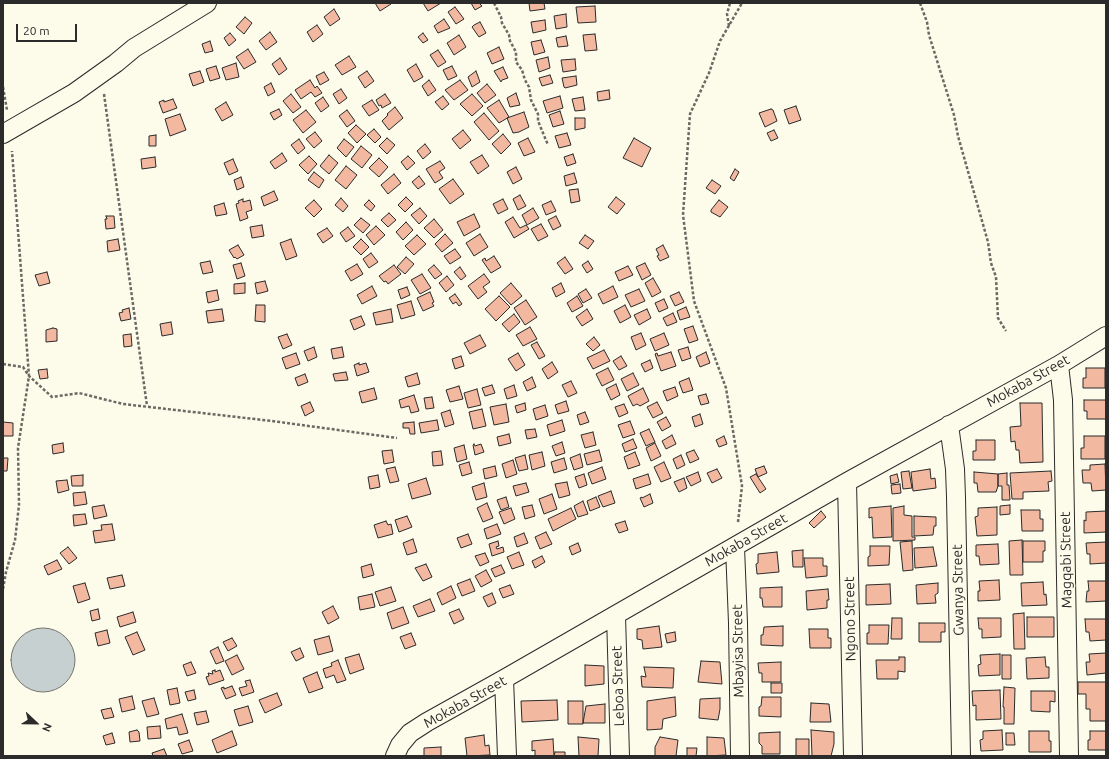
<!DOCTYPE html>
<html>
<head>
<meta charset="utf-8">
<style>
  body { margin:0 }
  #map { position:relative; width:1109px; height:759px; overflow:hidden; background:#fdfbea; font-family:Ubuntu,sans-serif }
  canvas { display:block }
  .frame { position:absolute; inset:0; border:4px solid #2b2b2b; pointer-events:none }
  .north { position:absolute; left:16px; top:703px; width:40px; height:40px; -webkit-text-stroke:3px #fdfbea; paint-order:stroke; rotate:112deg; font-size:11px; font-weight:700; line-height:16px; text-align:center; color:#2b2b2b }
  .north::after { content:''; display:block; margin:auto; width:14px; height:18px; background:#2b2b2b; clip-path:polygon(50% 0,100% 100%,50% 72%,0 100%) }
  .scale { position:absolute; left:16px; top:24px; width:61px; height:18px; box-sizing:border-box; border:2px solid #2b2b2b; border-top:0; padding-left:5px; font-size:12px; line-height:14px; white-space:nowrap; color:#2b2b2b; -webkit-text-stroke:3px #fdfbea; paint-order:stroke }
</style>
</head>
<body>
<div id="map">
<canvas width="1109" height="759"></canvas>
<div class="frame"></div>
<div class="north">N</div>
<div class="scale">20 m</div>
</div>
<script>
const ctx = document.querySelector('canvas').getContext('2d');
ctx.lineJoin = 'round';
function paint(path, color) { ctx.fillStyle = color; ctx.fill(path, 'evenodd'); }
const poly = rows => new Path2D(rows.map(r => 'M' + r).join(''));
function trace(path, color, width, dash) { ctx.strokeStyle = color; ctx.lineWidth = width; ctx.lineCap = dash ? 'butt' : 'round'; ctx.setLineDash(dash || []); ctx.stroke(path); }
function drawText(font, color, halo, rows, align = 'center') {
  ctx.font = font + ' Ubuntu,sans-serif'; ctx.lineWidth = 3; ctx.setLineDash([]); ctx.textBaseline = 'middle'; ctx.strokeStyle = halo; ctx.fillStyle = color; for (const [text, x, y, turn = 0] of rows) {
    ctx.save(); ctx.translate(x, y); ctx.rotate((+turn || 0) * Math.PI / 180); ctx.textAlign = isNaN(turn) ? turn : align; if (halo) ctx.strokeText(text, 0, 0); ctx.fillText(text, 0, 0); ctx.restore();
  }
}
const water = poly([
  '11 660a32 32 0 1 1 64 0a32 32 0 1 1-64 0Z'
]);
const building = poly([
  [375,3,390,3,391,4,380,11,375,3],
  [423,3,441,3,428,11,423,3],
  [471,3,479,3,482,6,475,10,471,3],
  [529,3,544,3,545,9,530,11,529,3],
  [595,6,596,22,578,23,576,7,595,6],
  [455,7,464,19,456,24,448,12,455,7],
  [334,9,340,19,330,26,324,17,334,9],
  [566,14,567,27,556,29,554,16,566,14],
  [245,17,252,23,244,34,236,27,245,17],
  [444,19,450,28,438,33,434,26,444,19],
  [545,20,546,30,533,33,531,22,545,20],
  [480,22,486,33,479,37,472,27,474,25,480,22],
  [317,25,323,34,313,42,307,32,317,25],
  [270,32,277,42,266,50,259,41,270,32],
  [230,33,236,40,229,46,224,38,230,33],
  [423,33,428,40,423,43,418,37,423,33],
  [595,34,597,50,585,51,583,35,595,34],
  [459,35,466,47,454,55,447,43,459,35],
  [566,36,568,46,558,47,556,38,566,36],
  [541,40,545,52,534,55,531,42,541,40],
  [210,41,213,51,205,53,202,44,210,41],
  [499,47,504,59,492,64,487,53,499,47],
  [248,49,256,62,244,69,236,57,248,49],
  [438,50,446,62,438,67,430,55,438,50],
  [349,56,356,67,342,75,335,65,349,56],
  [548,57,550,68,539,72,536,60,548,57],
  [280,58,287,69,279,75,272,64,280,58],
  [575,59,576,70,563,72,561,60,575,59],
  [236,63,239,77,226,80,222,68,236,63],
  [416,64,423,77,414,82,407,70,416,64],
  [216,66,220,78,210,81,206,69,216,66],
  [452,66,457,76,448,80,443,70,452,66],
  [503,67,508,78,502,80,501,82,494,71,503,67],
  [200,71,204,82,193,86,189,74,200,71],
  [367,71,374,81,365,88,358,77,367,71],
  [476,71,480,82,472,87,468,77,476,71],
  [324,72,329,80,320,85,316,76,324,72],
  [550,75,553,83,542,86,539,78,550,75],
  [576,76,577,85,565,88,564,87,562,78,576,76],
  [310,80,315,88,317,86,322,93,315,97,311,92,301,99,295,90,310,80],
  [429,80,436,90,428,96,422,86,429,80],
  [460,80,468,90,454,100,445,90,460,80],
  [271,83,275,92,268,96,264,87,271,83],
  [487,84,496,95,485,103,477,93,487,84],
  [341,89,347,98,339,104,333,94,341,89],
  [609,90,610,99,598,101,597,92,609,90],
  [516,93,520,105,510,107,507,98,516,93],
  [291,94,301,107,293,113,283,101,291,94],
  [385,94,391,103,382,108,381,105,379,106,376,100,385,94],
  [472,94,483,106,472,116,460,104,472,94],
  [443,96,449,104,442,110,435,102,443,96],
  [560,96,563,108,547,113,543,101,560,96],
  [323,97,329,106,321,112,315,103,323,97],
  [583,97,585,110,575,111,572,99,583,97],
  [173,99,177,108,163,113,159,102,164,100,164,102,173,99],
  [372,100,379,110,369,116,362,106,372,100],
  [499,100,509,117,499,123,487,108,499,100],
  [226,102,233,115,222,121,215,109,226,102],
  [796,106,801,120,789,124,784,110,796,106],
  [395,107,403,118,389,130,382,121,388,115,387,114,395,107],
  [279,109,282,115,274,120,270,113,279,109],
  [771,109,773,110,777,121,765,127,759,113,771,109],
  [306,110,316,122,303,133,293,120,306,110],
  [347,110,355,121,347,127,339,116,347,110],
  [560,111,564,124,553,127,549,115,560,111],
  [524,112,529,127,519,132,513,133,507,118,524,112],
  [484,113,499,131,489,140,474,122,484,113],
  [180,114,186,130,170,136,165,119,180,114],
  [575,118,585,118,585,128,575,130,575,118],
  [356,125,366,134,357,143,348,133,356,125],
  [374,129,381,137,375,143,367,135,374,129],
  [463,130,471,140,460,149,452,139,463,130],
  [774,130,778,138,771,141,767,133,774,130],
  [315,132,322,141,314,148,306,139,315,132],
  [567,133,571,145,559,148,555,136,567,133],
  [503,134,511,144,501,154,492,144,503,134],
  [156,135,156,146,149,146,149,136,156,135],
  [387,138,395,145,387,154,379,146,387,138],
  [528,138,535,152,524,156,518,143,528,138],
  [634,138,651,148,642,167,623,158,634,138],
  [299,139,305,148,298,154,291,145,299,139],
  [344,139,354,147,346,157,337,148,344,139],
  [425,144,431,152,423,159,417,151,425,144],
  [361,146,372,155,362,168,351,159,361,146],
  [282,153,287,161,275,169,270,162,282,153],
  [573,154,576,163,567,166,564,157,573,154],
  [329,155,338,163,329,174,320,166,329,155],
  [482,155,489,166,478,174,470,162,482,155],
  [309,156,317,164,308,174,299,165,309,156],
  [408,156,415,163,407,170,401,162,408,156],
  [155,157,156,167,142,169,141,159,155,157],
  [379,158,388,167,379,177,369,168,379,158],
  [233,159,238,171,229,175,224,163,233,159],
  [440,161,445,168,439,172,443,178,435,183,426,169,440,161],
  [346,166,357,175,346,189,335,180,346,166],
  [516,167,522,179,513,184,507,172,516,167],
  [735,169,739,172,734,181,730,178,735,169],
  [314,172,324,180,319,188,308,180,314,172],
  [574,173,577,183,566,186,564,176,574,173],
  [394,174,401,183,388,194,381,185,394,174],
  [419,176,425,184,418,189,412,182,419,176],
  [241,177,244,187,237,190,234,180,241,177],
  [453,179,464,194,450,204,439,189,453,179],
  [712,180,721,186,715,194,706,188,712,180],
  [578,189,580,201,571,203,569,190,578,189],
  [274,191,278,200,264,206,261,197,274,191],
  [520,195,526,206,518,210,513,199,520,195],
  [406,197,413,204,405,212,398,205,406,197],
  [616,197,625,204,617,214,608,207,616,197],
  [341,198,348,206,343,212,335,205,341,198],
  [243,199,243,202,250,200,252,210,246,212,248,218,240,221,236,204,239,203,238,201,243,199],
  [503,199,508,209,498,214,493,204,503,199],
  [314,200,322,209,314,217,305,208,314,200],
  [369,200,375,206,371,211,364,205,369,200],
  [719,200,728,207,720,217,711,212,711,210,719,200],
  [551,201,556,211,546,215,542,205,551,201],
  [224,203,227,214,216,216,214,206,224,203],
  [420,208,427,216,419,224,411,215,420,208],
  [533,208,539,218,527,225,522,215,533,208],
  [389,213,396,220,388,227,381,220,389,213],
  [474,214,480,227,464,236,457,222,474,214],
  [106,216,114,216,115,228,106,229,105,219,107,219,106,216],
  [556,216,561,226,553,230,548,220,556,216],
  [513,217,520,228,526,225,529,229,514,238,505,222,513,217],
  [361,218,370,225,363,233,354,225,361,218],
  [434,219,443,230,434,238,424,228,434,219],
  [406,222,413,230,403,240,396,232,406,222],
  [541,224,548,236,538,241,531,229,541,224],
  [262,225,264,236,252,238,250,227,262,225],
  [376,226,385,235,374,245,366,235,376,226],
  [348,227,355,236,346,242,340,233,348,227],
  [327,228,333,236,323,243,317,234,327,228],
  [445,234,453,243,442,252,435,244,445,234],
  [480,234,488,247,474,256,466,243,480,234],
  [417,235,426,244,414,255,405,246,417,235],
  [585,235,594,241,588,249,579,243,585,235],
  [118,239,120,250,108,252,107,241,118,239],
  [291,239,297,256,286,260,280,243,291,239],
  [361,239,369,247,361,255,353,247,361,239],
  [238,245,244,255,237,259,235,257,234,258,229,250,238,245],
  [663,245,669,257,660,261,657,256,659,255,656,249,663,245],
  [455,249,461,257,450,264,444,256,455,249],
  [371,253,378,262,369,268,363,259,371,253],
  [494,256,501,267,491,273,482,260,485,258,486,261,494,256],
  [406,257,414,264,405,274,397,267,406,257],
  [565,257,573,269,565,274,557,263,565,257],
  [210,261,213,272,203,274,200,263,210,261],
  [588,261,593,269,587,273,582,265,588,261],
  [241,263,245,276,237,279,233,265,241,263],
  [645,263,651,275,642,280,636,267,645,263],
  [357,264,363,274,351,281,345,271,357,264],
  [394,265,401,274,388,284,386,281,384,282,379,276,394,265],
  [434,265,442,274,435,279,428,270,434,265],
  [628,266,633,275,619,281,615,272,628,266],
  [460,267,466,276,461,280,454,272,460,267],
  [47,272,50,283,39,286,35,275,47,272],
  [422,274,431,288,420,294,411,280,422,274],
  [484,274,490,282,483,287,487,292,478,299,468,286,484,274],
  [447,276,454,285,446,292,439,283,447,276],
  [653,278,661,292,652,297,645,283,653,278],
  [265,281,268,291,257,294,255,283,265,281],
  [245,283,245,293,234,294,234,284,245,283],
  [511,283,522,296,511,305,500,293,511,283],
  [561,283,565,292,556,297,552,288,561,283],
  [372,286,377,296,362,304,357,295,372,286],
  [613,286,618,297,603,304,598,294,613,286],
  [407,287,410,295,401,299,398,290,407,287],
  [586,289,592,298,583,303,578,294,586,289],
  [639,289,645,301,631,307,625,295,639,289],
  [217,290,219,300,208,303,206,292,217,290],
  [430,292,434,302,432,303,434,306,423,311,417,298,430,292],
  [679,292,684,302,675,306,670,296,679,292],
  [455,294,462,304,459,306,456,302,453,304,449,298,455,294],
  [499,296,510,307,496,321,485,309,499,296],
  [577,296,583,306,572,312,567,303,577,296],
  [664,299,668,308,659,312,655,303,664,299],
  [526,300,537,317,525,325,514,308,526,300],
  [411,301,415,315,401,319,397,305,411,301],
  [256,305,265,305,265,322,255,321,256,305],
  [625,305,631,317,620,323,614,311,625,305],
  [686,307,690,317,680,320,677,311,686,307],
  [129,308,131,319,121,321,119,313,123,312,122,310,129,308],
  [222,309,224,321,208,323,206,311,222,309],
  [391,309,393,322,376,325,373,313,391,309],
  [587,309,593,319,582,326,576,317,587,309],
  [647,309,651,318,639,325,634,315,647,309],
  [673,313,677,322,667,326,663,318,673,313],
  [514,314,520,322,509,332,502,324,514,314],
  [361,316,365,325,354,330,350,320,361,316],
  [171,322,173,334,162,336,160,324,171,322],
  [693,326,698,340,689,343,684,329,693,326],
  [530,327,537,339,523,346,516,335,530,327],
  [53,328,57,329,57,341,46,342,46,330,53,328],
  [641,333,646,345,636,350,631,337,641,333],
  [664,333,669,345,655,351,650,339,664,333],
  [131,334,132,346,124,347,123,335,131,334],
  [287,334,292,345,283,349,278,337,287,334],
  [480,335,486,346,470,354,464,343,480,335],
  [594,337,600,345,593,351,586,344,594,337],
  [537,342,545,356,539,359,531,345,537,342],
  [314,347,317,357,308,361,304,351,314,347],
  [342,347,344,357,333,359,331,349,342,347],
  [688,347,691,358,682,361,678,350,688,347],
  [604,350,610,361,593,369,587,358,604,350],
  [671,352,676,366,661,371,655,354,657,353,658,356,671,352],
  [706,352,710,363,700,367,696,357,706,352],
  [296,353,300,364,286,369,282,358,296,353],
  [518,353,525,365,516,371,508,359,518,353],
  [461,356,464,366,455,369,452,359,461,356],
  [621,356,627,366,619,370,613,361,621,356],
  [650,360,653,368,645,372,641,364,650,360],
  [552,362,558,372,548,379,542,369,552,362],
  [359,363,359,365,366,363,369,372,357,376,354,365,359,363],
  [608,368,614,380,602,386,596,374,608,368],
  [1086,368,1105,368,1105,388,1083,388,1083,378,1086,378,1086,368],
  [47,369,48,378,40,379,38,370,47,369],
  [346,372,348,380,335,381,333,374,346,372],
  [417,373,420,384,408,387,405,377,417,373],
  [633,373,639,385,627,391,621,379,633,373],
  [305,374,308,382,298,386,295,378,305,374],
  [532,377,536,387,527,391,523,382,532,377],
  [689,378,693,390,683,393,679,382,689,378],
  [571,381,577,393,568,397,562,385,571,381],
  [616,384,620,395,611,400,606,389,616,384],
  [492,385,495,393,485,396,482,388,492,385],
  [514,385,517,396,507,399,504,389,514,385],
  [459,386,463,399,450,402,446,390,459,386],
  [675,387,678,396,667,401,663,391,675,387],
  [374,388,377,399,362,403,359,392,374,388],
  [643,388,649,401,640,406,637,404,633,406,628,396,643,388],
  [477,389,481,405,468,408,464,393,477,389],
  [706,394,709,403,701,405,698,396,706,394],
  [414,395,419,411,411,413,409,406,401,408,399,400,414,395],
  [432,397,434,408,426,409,424,398,432,397],
  [1084,400,1106,400,1106,419,1087,419,1087,411,1084,411,1084,400],
  [566,401,569,411,558,414,555,405,566,401],
  [310,402,314,411,305,416,301,406,310,402],
  [657,402,663,413,653,418,647,407,657,402],
  [525,403,526,410,517,413,515,406,525,403],
  [1020,403,1042,403,1043,462,1020,463,1019,450,1016,450,1015,441,1011,442,1010,427,1021,426,1020,403],
  [506,404,509,422,494,425,490,407,506,404],
  [624,404,628,413,619,417,615,407,624,404],
  [545,405,548,416,536,420,533,409,545,405],
  [482,409,486,426,473,429,469,412,482,409],
  [450,410,454,424,445,427,441,413,450,410],
  [585,412,589,422,580,425,577,415,585,412],
  [700,414,703,424,695,427,692,417,700,414],
  [666,417,671,426,662,431,657,422,666,417],
  [437,420,439,430,421,433,419,423,437,420],
  [562,420,565,431,550,436,547,425,562,420],
  [630,421,635,434,623,438,618,425,630,421],
  [3,422,13,423,13,436,3,436,3,422],
  [414,422,415,434,410,434,409,428,403,428,403,423,414,422],
  [535,429,537,437,527,439,525,430,535,429],
  [649,429,655,442,646,446,640,433,649,429],
  [593,432,596,445,585,448,581,435,593,432],
  [509,434,511,443,499,446,497,437,509,434],
  [672,435,676,444,666,449,662,441,672,435],
  [724,436,727,444,719,447,716,440,724,436],
  [1084,436,1105,436,1105,459,1081,459,1081,448,1084,448,1084,436],
  [633,439,637,448,625,452,622,444,633,439],
  [976,440,995,440,995,460,973,460,973,451,976,451,976,440],
  [562,442,565,453,556,456,552,446,562,442],
  [63,443,64,452,53,454,52,445,63,443],
  [655,443,661,456,651,461,646,448,655,443],
  [474,444,475,446,481,444,484,452,475,455,473,445,474,444],
  [464,445,467,459,457,462,454,448,464,445],
  [392,450,394,462,384,464,382,451,392,450],
  [599,450,602,461,587,465,584,454,599,450],
  [694,450,699,459,690,463,686,453,694,450],
  [441,451,443,465,433,466,432,452,441,451],
  [542,452,545,466,532,470,529,455,542,452],
  [635,452,640,465,628,469,624,457,635,452],
  [580,454,583,467,574,470,570,458,580,454],
  [525,455,528,469,519,471,515,458,525,455],
  [681,455,685,465,677,469,673,459,681,455],
  [3,458,8,458,7,471,3,471,3,458],
  [564,458,567,469,554,473,551,462,564,458],
  [513,460,517,474,506,478,502,464,513,460],
  [469,462,472,473,462,476,459,465,469,462],
  [664,462,671,478,661,482,654,467,664,462],
  [1105,464,1106,490,1092,491,1091,483,1083,483,1082,470,1090,470,1090,465,1105,464],
  [495,466,497,476,485,479,483,469,495,466],
  [764,466,767,473,758,477,755,469,764,466],
  [395,467,399,481,390,483,386,469,395,467],
  [602,467,606,479,592,484,588,473,602,467],
  [717,469,722,478,712,483,707,473,717,469],
  [930,469,931,479,935,478,936,488,913,491,911,472,930,469],
  [909,471,912,488,903,489,901,472,909,471],
  [1051,471,1052,481,1048,482,1049,491,1023,492,1023,499,1012,499,1010,473,1051,471],
  [698,472,701,481,691,486,686,477,698,472],
  [974,472,998,474,998,486,996,492,978,492,977,483,974,483,974,472],
  [1007,473,1007,485,1009,485,1010,500,1002,500,1002,486,998,486,998,474,1007,473],
  [584,474,587,485,579,488,575,477,584,474],
  [648,474,651,484,636,489,633,479,648,474],
  [756,474,766,489,760,493,750,477,756,474],
  [897,474,899,482,891,484,890,476,897,474],
  [83,475,83,486,72,486,71,476,83,475],
  [378,475,380,487,370,489,368,477,378,475],
  [426,478,431,494,412,499,408,484,426,478],
  [684,478,687,488,679,492,674,482,684,478],
  [67,480,69,490,58,493,56,481,67,480],
  [567,482,570,495,559,498,555,484,567,482],
  [484,483,487,497,476,500,472,487,484,483],
  [526,483,529,492,516,496,513,486,526,483],
  [900,484,901,493,892,494,891,485,900,484],
  [611,491,615,503,603,507,598,496,611,491],
  [85,492,87,504,74,506,73,493,85,492],
  [552,494,557,509,544,514,539,499,552,494],
  [650,494,653,503,644,507,640,498,642,497,642,498,650,494],
  [506,497,509,507,501,510,497,500,506,497],
  [596,497,600,507,590,511,587,501,596,497],
  [583,501,588,514,578,517,574,506,583,501],
  [487,503,493,518,483,522,477,508,487,503],
  [104,505,107,516,94,519,92,507,104,505],
  [532,505,535,516,525,519,522,507,532,505],
  [1010,505,1010,514,1000,515,1000,506,1010,505],
  [891,506,892,537,873,538,872,517,869,518,869,508,891,506],
  [904,506,904,515,912,516,912,537,915,537,915,540,893,541,893,508,904,506],
  [997,507,997,535,977,536,975,517,978,516,978,508,997,507],
  [511,508,515,519,504,524,499,512,511,508],
  [571,508,576,519,553,531,548,519,571,508],
  [1021,510,1040,510,1040,519,1043,519,1043,531,1022,531,1021,510],
  [821,511,826,517,814,528,809,523,821,511],
  [1106,511,1106,532,1084,533,1084,520,1086,521,1086,512,1106,511],
  [85,514,87,524,74,526,73,515,85,514],
  [407,516,412,527,399,532,395,520,407,516],
  [914,516,936,517,936,526,934,526,933,535,914,536,914,516],
  [386,521,388,525,391,524,393,534,378,538,374,525,386,521],
  [625,521,628,530,619,533,615,524,625,521],
  [112,524,115,540,95,543,93,531,102,530,101,525,112,524],
  [497,524,501,534,487,539,484,529,497,524],
  [546,532,552,544,540,549,535,537,546,532],
  [524,533,528,543,517,547,514,537,524,533],
  [468,534,472,544,461,548,457,538,468,534],
  [413,539,417,552,407,555,403,543,413,539],
  [1022,540,1023,575,1010,575,1009,541,1022,540],
  [498,541,499,546,496,547,497,549,503,547,504,552,492,556,489,544,498,541],
  [912,541,913,570,903,571,900,542,912,541],
  [1023,541,1045,541,1045,551,1043,551,1043,562,1023,562,1023,541],
  [1106,542,1106,563,1090,564,1090,554,1087,554,1086,543,1106,542],
  [578,543,581,551,572,555,569,547,578,543],
  [998,544,999,564,980,565,979,556,976,556,976,545,998,544],
  [870,546,890,546,889,565,868,566,868,557,870,556,870,546],
  [68,547,77,558,69,564,60,553,68,547],
  [933,547,937,566,915,568,914,548,933,547],
  [803,550,803,567,793,567,792,551,803,550],
  [519,552,524,565,512,569,507,557,519,552],
  [777,552,779,572,757,574,756,564,758,563,758,554,777,552],
  [485,553,489,562,480,566,475,556,485,553],
  [542,556,545,562,535,568,532,561,542,556],
  [804,558,823,558,823,566,827,566,827,576,806,578,804,558],
  [57,560,62,569,48,575,44,566,57,560],
  [371,564,374,575,363,578,361,567,371,564],
  [426,564,432,577,423,581,415,568,426,564],
  [501,565,505,573,495,577,491,569,501,565],
  [486,570,492,581,481,587,475,576,486,570],
  [122,575,125,586,110,589,107,578,122,575],
  [470,579,475,591,462,596,457,584,470,579],
  [999,580,1000,600,978,601,978,591,980,591,979,581,999,580],
  [1088,581,1106,581,1106,601,1086,602,1087,591,1089,591,1088,581],
  [1043,582,1044,595,1046,594,1047,605,1022,606,1021,583,1043,582],
  [85,583,90,599,78,603,73,586,85,583],
  [938,583,938,593,935,595,936,603,917,604,916,585,938,583],
  [890,584,891,604,866,605,866,585,890,584],
  [510,585,514,594,503,598,499,589,510,585],
  [451,586,456,598,442,605,437,593,451,586],
  [391,587,396,601,380,606,375,592,391,587],
  [782,587,782,607,763,607,762,598,760,598,760,588,782,587],
  [828,589,829,600,827,600,827,608,807,610,806,591,828,589],
  [492,593,496,603,488,607,483,597,492,593],
  [372,594,375,607,360,610,358,597,372,594],
  [430,599,435,611,418,617,413,606,430,599],
  [333,606,339,618,328,624,322,612,333,606],
  [403,607,409,623,392,629,387,613,403,607],
  [98,609,100,619,92,621,90,611,98,609],
  [459,609,464,619,454,624,449,613,459,609],
  [133,612,136,622,120,627,117,617,133,612],
  [1024,613,1025,649,1014,649,1013,614,1024,613],
  [1027,617,1054,617,1054,637,1027,637,1027,617],
  [892,618,902,618,902,639,891,639,892,618],
  [978,618,1001,618,1001,637,982,638,982,629,979,629,978,618],
  [1085,619,1106,619,1106,640,1090,641,1089,632,1086,632,1085,619],
  [919,623,945,623,945,632,941,632,941,642,919,642,919,623],
  [869,625,889,625,888,644,867,644,867,633,869,633,869,625],
  [659,626,662,647,643,649,642,640,637,639,637,629,659,626],
  [783,626,783,646,761,645,761,635,763,635,764,627,783,626],
  [809,629,828,629,828,638,831,638,831,648,810,648,809,629],
  [107,630,110,643,98,646,95,633,107,630],
  [137,632,145,650,133,655,125,637,137,632],
  [675,632,676,641,667,643,665,634,675,632],
  [411,633,416,645,405,649,400,637,411,633],
  [329,636,333,651,318,655,314,640,329,636],
  [232,638,237,646,228,651,223,642,232,638],
  [218,647,224,661,216,664,210,651,218,647],
  [300,648,304,657,296,661,291,652,300,648],
  [1106,653,1106,673,1087,675,1086,662,1090,662,1089,654,1106,653],
  [359,654,364,669,350,674,345,658,359,654],
  [1000,654,1000,675,979,676,978,665,981,664,980,655,1000,654],
  [237,655,244,669,232,675,225,661,237,655],
  [1002,655,1011,655,1011,679,1002,679,1002,655],
  [899,657,905,657,905,672,898,671,898,679,877,679,876,660,899,660,899,657],
  [1045,657,1046,667,1049,667,1049,678,1027,679,1026,658,1045,657],
  [338,660,346,680,337,683,334,675,326,678,323,669,332,666,331,663,338,660],
  [701,661,720,662,722,684,698,682,701,661],
  [191,662,196,673,187,676,183,665,191,662],
  [781,662,781,682,762,682,762,673,759,673,758,663,781,662],
  [585,665,604,666,604,684,585,686,585,665],
  [644,667,674,668,673,688,642,687,641,676,646,677,644,667],
  [215,670,215,672,220,670,224,680,209,685,206,677,209,676,208,673,213,674,212,671,215,670],
  [317,672,323,688,309,693,303,678,317,672],
  [250,680,254,692,242,696,239,688,247,686,245,681,250,680],
  [1078,682,1106,682,1106,721,1090,721,1090,709,1086,709,1086,694,1078,694,1078,682],
  [771,683,782,683,782,693,771,693,771,683],
  [232,686,236,695,226,699,221,688,224,687,224,689,232,686],
  [1004,687,1015,688,1014,724,1004,724,1004,707,1003,707,1004,687],
  [177,688,180,703,170,705,167,690,177,688],
  [194,690,196,699,188,701,185,692,194,690],
  [1000,690,1001,719,976,720,976,705,973,706,972,691,1000,690],
  [1031,691,1055,691,1055,702,1050,701,1050,712,1031,711,1031,691],
  [277,693,282,705,265,713,259,700,277,693],
  [132,696,135,709,122,712,119,699,132,696],
  [675,697,676,716,663,719,662,729,647,730,647,701,675,697],
  [762,697,781,697,781,717,759,716,759,707,761,706,762,697],
  [154,698,159,714,147,717,142,701,154,698],
  [720,698,720,709,718,720,699,718,700,699,720,698],
  [557,700,558,720,522,722,521,701,557,700],
  [568,701,583,701,583,724,568,724,568,701],
  [811,703,829,704,831,722,810,722,811,703],
  [605,704,605,723,583,723,586,706,605,704],
  [248,706,253,722,239,726,234,710,248,706],
  [111,708,114,717,104,719,101,710,111,708],
  [206,711,209,722,197,725,194,713,206,711],
  [182,714,188,733,179,735,177,727,167,729,165,719,182,714],
  [160,726,161,738,148,739,147,727,160,726],
  [137,730,139,732,140,741,130,742,129,732,137,730],
  [811,730,834,732,834,744,831,756,812,756,811,730],
  [1002,730,1003,750,981,751,980,740,983,739,983,731,1002,730],
  [232,731,237,745,217,753,212,740,232,731],
  [1029,731,1049,731,1049,741,1051,741,1051,752,1029,752,1029,731],
  [1090,731,1106,731,1106,750,1088,750,1088,740,1090,740,1090,731],
  [780,732,780,754,762,754,762,746,759,743,759,733,780,732],
  [112,733,115,743,106,745,103,736,112,733],
  [1006,733,1014,733,1015,745,1006,745,1006,733],
  [484,735,485,746,489,745,490,755,467,756,465,738,484,735],
  [578,737,599,739,598,756,579,756,578,737],
  [660,737,678,740,676,756,655,756,655,747,660,737],
  [707,737,724,738,726,755,707,756,707,737],
  [553,739,554,756,535,756,535,750,532,751,532,741,553,739],
  [796,739,809,739,809,756,796,756,796,739],
  [189,740,193,751,182,754,178,744,189,740],
  [441,747,441,756,424,756,424,748,441,747],
  [687,748,697,748,696,756,687,756,687,748],
  [164,749,167,756,153,756,152,753,164,749],
  [555,752,565,752,565,756,554,756,555,752]
]);
const path = poly([
  [494,3,501,17,502,23,509,35,510,41,516,52,516,62,522,70,525,80,529,87,531,100,538,114,538,121,548,145],
  [920,3,927,22,929,35,954,115,958,136,988,242,991,263,996,277,998,318,1006,331],
  [729,26,727,14,730,3],
  [3,87,7,110],
  [104,94,147,406],
  [3,364,23,367,29,376,52,397,79,393,123,404,272,421,397,438],
  [738,522,742,486,726,388,694,301,683,215,690,114,709,73,720,41,742,3],
  [3,589,6,572,15,540,19,505,18,448,29,376,12,151]
]);
const minor = poly([
  [3,134,74,93,116,63,134,48,207,3],
  [1059,365,1063,400,1069,756],
  [949,425,955,469,956,497,961,756],
  [847,482,853,756],
  [735,547,738,623,740,756],
  [616,615,620,756],
  [504,679,507,756],
  [395,756,400,745,410,733,427,722,504,679,847,482,1059,365,1106,336]
]);
const streetNames = [
  ["Mokaba Street",1028,381,-29],
  ["Mokaba Street",746,540,-30],
  ["Magqabi Street",1066,560,-91],
  ["Gwanya Street",958,590,-91],
  ["Ngono Street",850,619,-91],
  ["Mbayisa Street",738,651,-91],
  ["Leboa Street",618,686,-92],
  ["Mokaba Street",465,702,-29]
];
paint(water, '#c7d0d0');
trace(water, '#74746e', 1);
paint(building, '#f2b8a0');
trace(building, '#2b2b2b', 1);
trace(minor, '#2b2b2b', 20);
trace(path, '#6a6964', 2.5, [3, 2]);
trace(minor, '#fdfbea', 18);
drawText('14px', '#2b2b2b', '#fdfbea', streetNames);
</script>
</body>
</html>
